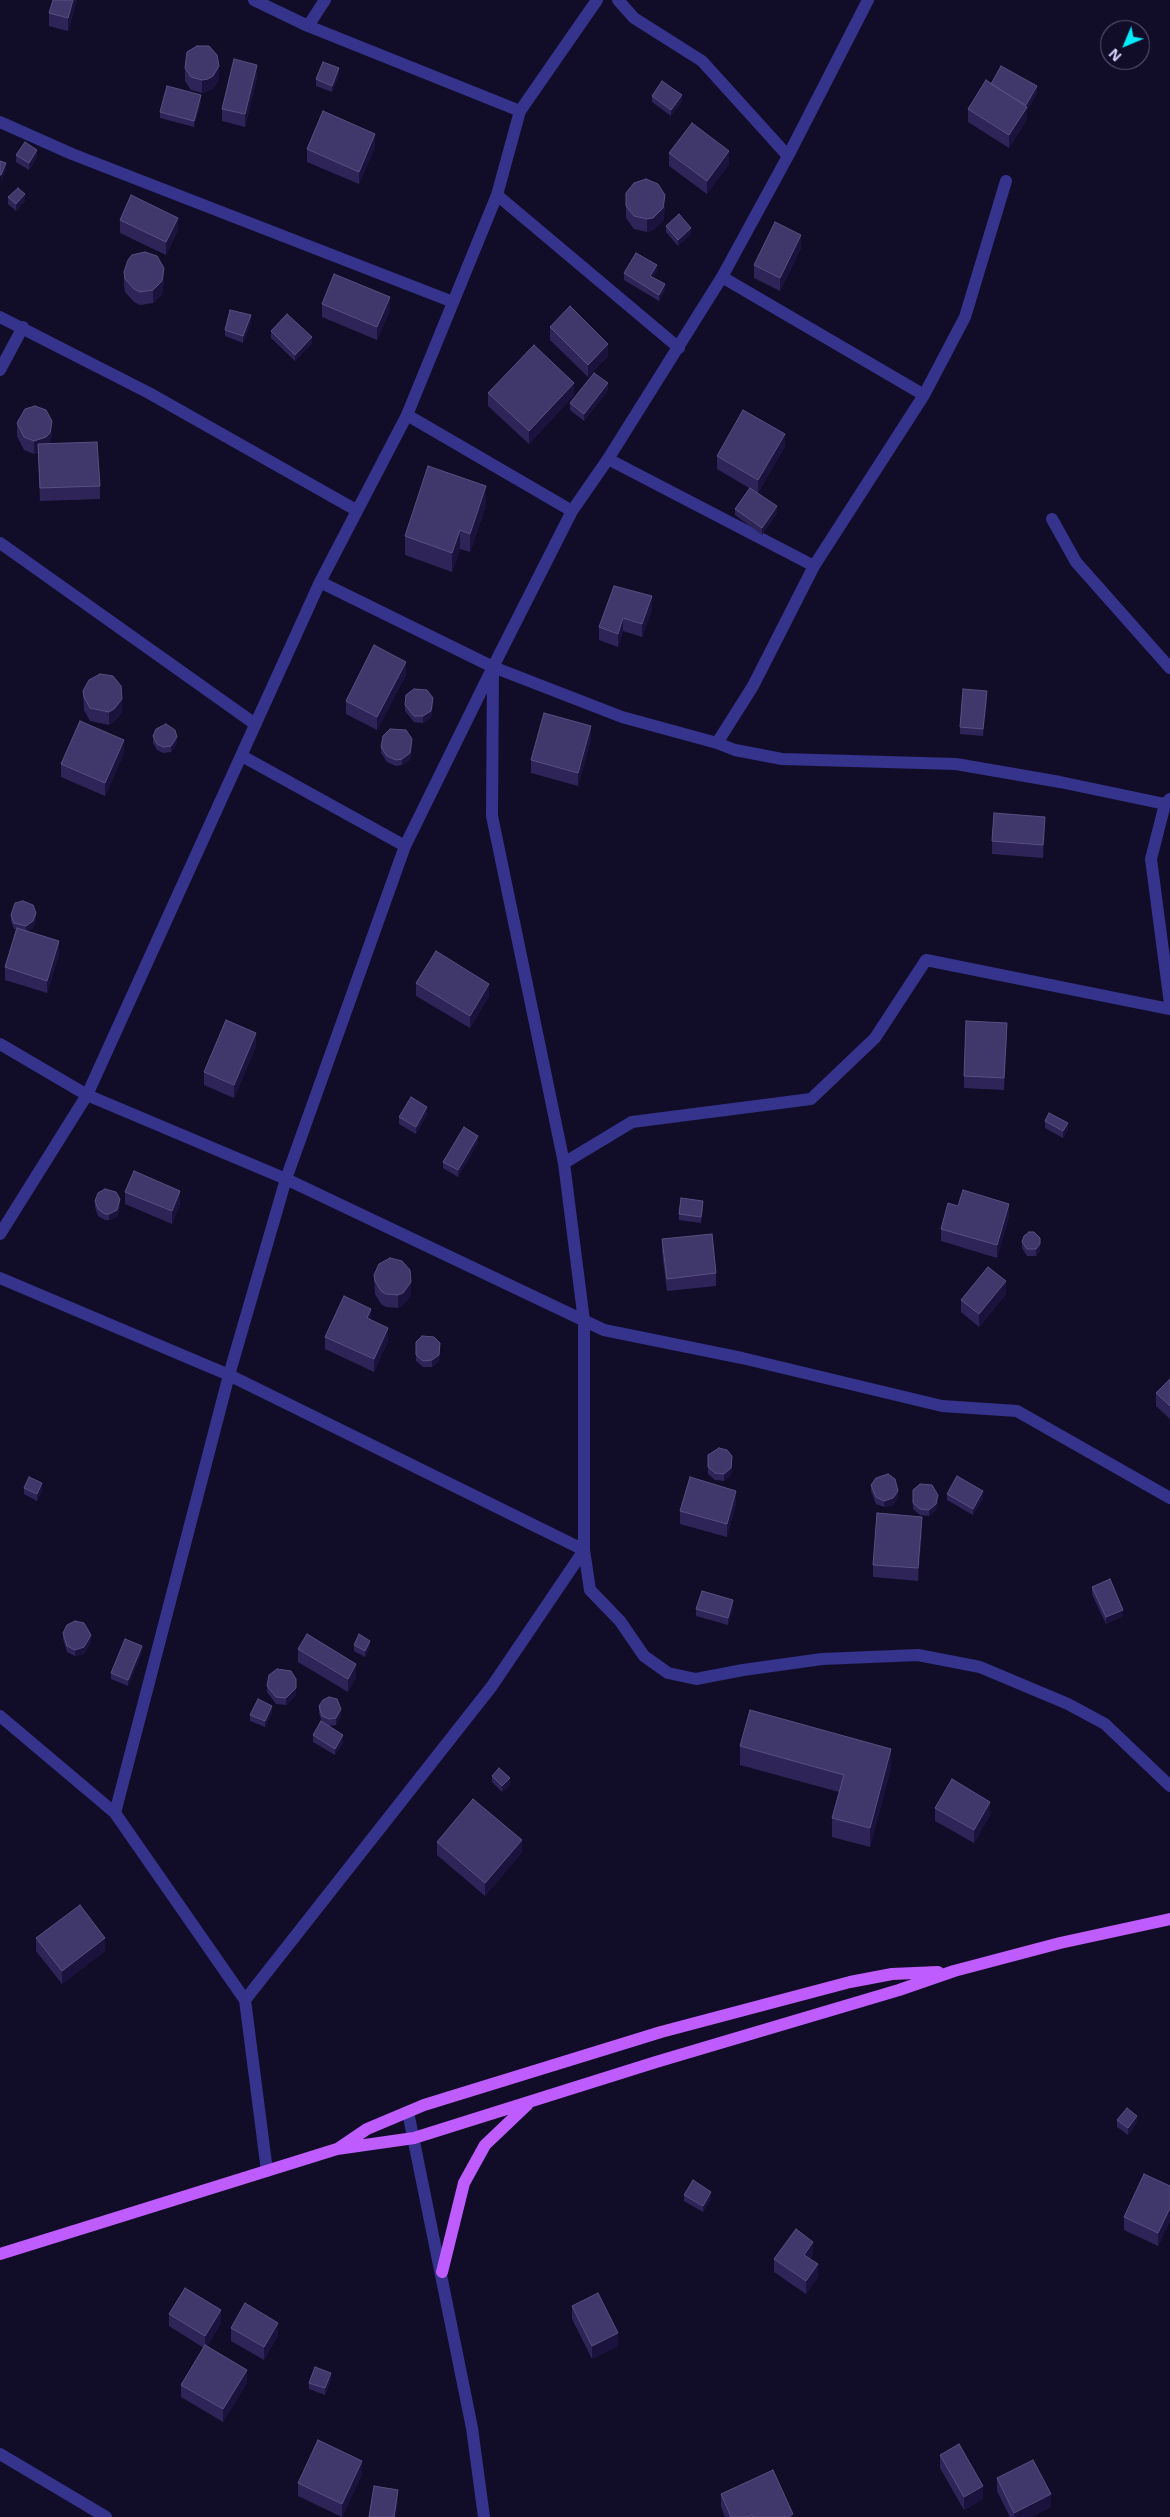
<!DOCTYPE html>
<html>
<head>
<meta charset="utf-8">
<style>
  body { margin:0 }
  #map { position:relative; width:1170px; height:2517px; overflow:hidden; background:#110d29; font-family:"Noto Sans",sans-serif }
  canvas { display:block }
  .north { position:absolute; left:1100px; top:20px; width:50px; height:50px; box-sizing:border-box; background:#110d29; border:1px solid #615d7f; border-radius:50%; rotate:225deg; font-size:14px; font-weight:700; line-height:20px; text-align:center; color:#d9d5ff }
  .north::after { content:''; display:block; margin:auto; width:18px; height:22px; background:#01ebff; clip-path:polygon(50% 0,100% 100%,50% 72%,0 100%) }
</style>
</head>
<body>
<div id="map">
<canvas width="1170" height="2517"></canvas>
<div class="north">N</div>
</div>
<script>
const ctx = document.querySelector('canvas').getContext('2d');
ctx.lineJoin = 'round';
const poly = rows => new Path2D(rows.map(r => 'M' + r).join(''));
function trace(path, color, width, dash) { ctx.strokeStyle = color; ctx.lineWidth = width; ctx.lineCap = dash ? 'butt' : 'round'; ctx.setLineDash(dash || []); ctx.stroke(path); }
function paint(path, color) { ctx.fillStyle = color; ctx.fill(path, 'evenodd'); }
const minor = poly([
  [254,0,308,26,520,111],
  [618,0,634,18,702,61,788,156],
  [308,26,325,0],
  [0,122,72,154,453,302],
  [497,195,679,348],
  [0,317,149,393,356,510],
  [0,370,23,327],
  [924,395,965,317,1006,181],
  [407,415,572,511],
  [608,459,814,566],
  [1052,519,1076,562,1170,668],
  [0,543,255,724],
  [320,582,493,667,622,717,717,743,735,750,782,759,956,764,1060,782,1165,804],
  [717,743,753,686,814,566,924,395,722,277],
  [242,756,405,846],
  [1170,799,1165,804,1151,859,1170,1004],
  [0,1044,87,1095,286,1179,604,1330,742,1358,942,1406,1017,1411,1170,1498],
  [564,1163,632,1122,811,1099,875,1038,926,960,1170,1009],
  [0,1234,87,1095,320,582,407,415,497,195,520,111,597,0],
  [0,1278,229,1375,584,1550,590,1590,620,1621,644,1656,668,1673,696,1679,743,1670,822,1659,918,1655,980,1667,1068,1704,1105,1724,1170,1786],
  [0,1716,115,1813,245,2000],
  [115,1813,229,1375,286,1179,405,846,492,669],
  [408,2112,472,2428,484,2517],
  [267,2171,245,2000,492,1686,584,1550,584,1321,564,1163,492,816,493,667,572,511,608,459,722,277,788,156,868,0],
  [0,2454,106,2517]
]);
const major = poly([
  [339,2148,367,2129,424,2105,661,2032,850,1982,892,1974,938,1972],
  [0,2254,337,2149,414,2138,656,2062,899,1990,954,1971,1060,1943,1170,1919],
  [442,2272,464,2183,485,2145,527,2105]
]);
const wall = poly([
  [77,0,68,31,49,26,49,13],
  [185,68,219,79,213,89,208,91,202,93,191,90,185,81],
  [339,75,332,92,316,86,316,79],
  [257,77,245,127,222,121,222,109],
  [991,84,1037,93,1027,110,1027,119,1009,148,968,122,968,109],
  [652,96,682,101,671,116,652,102],
  [201,102,194,127,160,118,160,112],
  [375,147,359,184,307,162,307,149],
  [669,153,729,164,707,194,669,166],
  [16,155,37,157,29,170,16,162],
  [626,193,665,208,663,221,653,230,647,232,634,229,626,218],
  [8,197,25,201,16,211,8,204],
  [120,220,178,230,166,255,120,233],
  [666,226,691,234,678,246,666,232],
  [801,248,780,291,754,278,754,265],
  [657,271,653,277,665,290,659,301,624,280,624,273],
  [124,272,164,280,162,294,153,303,140,305,134,302,125,292,124,285],
  [322,304,390,310,377,340,322,317],
  [251,322,243,343,225,336,225,330],
  [550,327,608,356,588,377,550,340],
  [271,331,312,343,295,361,271,338],
  [608,390,584,421,570,410,570,403],
  [488,393,574,395,529,444,488,406],
  [17,423,52,434,50,443,100,486,100,499,40,501,38,453,34,454,24,450,17,436],
  [785,446,758,493,777,513,762,535,735,515,735,509,749,488,717,469,717,456],
  [486,505,470,552,460,549,452,572,405,555,405,536],
  [652,609,642,637,623,631,618,647,599,640,599,627],
  [406,675,377,730,346,714,346,701],
  [83,691,122,712,114,722,109,725,90,721,84,710],
  [987,698,983,736,960,734,960,727],
  [433,704,431,718,423,723,414,722,405,711,405,705],
  [153,736,177,743,171,752,163,753,157,750,153,743],
  [591,739,578,786,531,773,531,760],
  [412,745,410,760,402,765,396,766,387,762,381,753,381,747],
  [124,753,105,796,61,777,61,764],
  [1045,830,1043,858,992,854,992,841],
  [11,915,36,920,33,928,28,931,59,954,47,993,5,980,5,967,16,929,14,929,11,921],
  [416,983,489,996,470,1028,416,996],
  [1007,1036,1004,1090,964,1088,964,1076],
  [256,1046,234,1098,204,1085,204,1072],
  [427,1114,416,1134,399,1124,399,1117],
  [1045,1121,1068,1129,1063,1138,1045,1128],
  [478,1142,458,1177,443,1168,443,1162],
  [125,1192,180,1204,172,1224,125,1204],
  [95,1201,120,1206,117,1217,109,1220,105,1220,98,1216,95,1207],
  [958,1206,1009,1216,997,1258,941,1241,941,1229],
  [703,1207,701,1223,679,1220,679,1214],
  [662,1239,716,1273,716,1286,667,1291,662,1252],
  [1022,1242,1040,1251,1036,1256,1027,1256,1022,1248],
  [374,1275,411,1295,403,1305,398,1308,386,1307,381,1304,375,1294],
  [1006,1294,979,1327,961,1312,961,1300],
  [325,1337,388,1341,374,1372,325,1349],
  [416,1342,440,1349,439,1361,432,1367,423,1367,416,1361],
  [1170,1379,1170,1419,1156,1406,1156,1393],
  [708,1455,732,1462,731,1475,724,1481,715,1480,708,1474],
  [871,1485,898,1497,893,1505,884,1507,876,1504,871,1491],
  [24,1488,42,1490,37,1501,24,1494],
  [913,1490,938,1502,936,1510,929,1516,920,1515,913,1509],
  [947,1494,983,1498,973,1515,947,1500],
  [736,1503,727,1537,680,1524,680,1511],
  [922,1530,918,1581,873,1577,873,1565],
  [1092,1587,1123,1616,1106,1624,1092,1594],
  [733,1607,728,1625,696,1616,696,1609],
  [63,1633,91,1642,84,1654,75,1656,67,1652,63,1639],
  [354,1645,370,1647,365,1657,354,1651],
  [298,1649,356,1677,348,1692,298,1662],
  [142,1652,128,1686,111,1679,111,1673],
  [267,1686,296,1695,286,1705,276,1704,267,1692],
  [319,1706,341,1715,336,1725,329,1726,343,1742,335,1755,313,1742,313,1735,322,1722,319,1713],
  [272,1712,265,1727,250,1721,250,1715],
  [740,1746,891,1768,870,1847,832,1837,832,1818,839,1792,740,1765],
  [492,1776,510,1785,502,1792,492,1782],
  [935,1808,990,1815,974,1843,935,1821],
  [437,1842,522,1852,485,1896,437,1855],
  [36,1938,105,1951,62,1984,36,1951],
  [1117,2120,1137,2122,1128,2135,1117,2127],
  [1170,2186,1170,2221,1158,2246,1124,2230,1124,2217],
  [684,2195,711,2198,703,2212,684,2201],
  [813,2254,810,2259,818,2277,806,2294,774,2272,774,2259],
  [572,2306,618,2346,592,2359,572,2319],
  [169,2314,221,2323,207,2346,247,2383,223,2422,181,2397,181,2385,204,2348,169,2326],
  [231,2328,278,2335,264,2360,231,2341],
  [331,2379,325,2395,309,2389,309,2383],
  [940,2455,983,2499,964,2510,940,2468],
  [362,2474,342,2517,298,2496,298,2483],
  [997,2478,1051,2507,1031,2517,1010,2517,997,2491],
  [721,2494,793,2517,725,2517,721,2507]
]);
const shadedWall = poly([
  [73,0,77,0,68,31,68,18],
  [257,65,257,77,245,127,245,114],
  [219,66,219,79,213,89,208,91,202,93,202,80],
  [339,68,339,75,332,92,332,86],
  [1037,86,1037,93,1027,110,1027,119,1009,148,1009,135,1026,108,1026,105],
  [201,95,201,102,194,127,194,121],
  [682,95,682,101,671,116,671,110],
  [375,134,375,147,359,184,359,172],
  [37,150,37,157,29,170,29,163],
  [729,151,729,164,707,194,707,181],
  [6,163,6,170,1,182,1,175],
  [25,194,25,201,16,211,16,204],
  [665,195,665,208,663,221,653,230,647,232,647,219],
  [178,218,178,230,166,255,166,242],
  [691,228,691,234,678,246,678,240],
  [801,235,801,248,780,291,780,278],
  [657,265,657,271,650,282,650,276],
  [164,268,164,280,162,294,153,303,153,290],
  [665,284,665,290,659,301,659,295],
  [390,297,390,310,377,340,377,327],
  [251,315,251,322,243,343,243,336],
  [312,337,312,343,295,361,295,355],
  [608,344,608,356,588,377,588,365],
  [574,383,574,395,529,444,529,431],
  [608,383,608,390,584,421,584,414],
  [52,421,52,434,50,446,38,444,38,453,34,454,34,441],
  [785,434,785,446,758,493,758,480],
  [486,486,486,505,470,552,470,534],
  [777,506,777,513,762,535,762,528],
  [460,530,460,549,452,572,452,553],
  [652,596,652,609,642,637,642,624],
  [623,618,623,631,618,647,618,634],
  [406,662,406,675,377,730,377,717],
  [987,691,987,698,983,736,983,729],
  [433,698,433,704,431,718,423,723,423,716],
  [122,699,122,712,114,722,109,725,109,712],
  [591,726,591,739,578,786,578,773],
  [177,737,177,743,171,752,171,746],
  [412,739,410,760,402,765,402,759],
  [124,740,124,753,105,796,105,783],
  [1045,817,1045,830,1043,858,1043,845],
  [36,913,36,920,33,928,26,932,26,926],
  [59,941,59,954,47,993,47,981],
  [489,984,489,996,470,1028,470,1016],
  [1007,1023,1007,1036,1004,1090,1004,1078],
  [256,1033,256,1046,234,1098,234,1085],
  [427,1107,427,1114,416,1134,416,1127],
  [1068,1123,1068,1129,1063,1138,1063,1131],
  [478,1136,478,1142,458,1177,458,1170],
  [180,1191,180,1204,172,1224,172,1211],
  [120,1199,120,1206,117,1217,109,1220,109,1214],
  [1009,1204,1009,1216,997,1258,997,1245],
  [1040,1238,1040,1251,1036,1256,1036,1249],
  [1006,1281,1006,1294,979,1327,979,1314],
  [411,1282,411,1295,403,1305,398,1308,398,1295],
  [371,1309,371,1321,367,1318],
  [388,1328,388,1341,374,1372,374,1359],
  [440,1343,439,1361,432,1367,432,1360],
  [732,1456,731,1475,724,1481,724,1474],
  [42,1483,42,1490,37,1501,37,1494],
  [736,1491,736,1503,727,1537,727,1524],
  [898,1491,898,1497,893,1505,884,1507,884,1501],
  [983,1491,983,1498,973,1515,973,1509],
  [938,1495,938,1502,936,1510,929,1516,929,1510],
  [922,1517,922,1530,918,1581,918,1568],
  [733,1600,733,1607,728,1625,728,1618],
  [1123,1610,1123,1616,1106,1624,1106,1617],
  [91,1635,91,1642,84,1654,75,1656,75,1650],
  [370,1641,370,1647,365,1657,365,1651],
  [142,1646,142,1652,128,1686,128,1680],
  [356,1664,356,1677,348,1692,348,1679],
  [296,1688,296,1695,286,1705,286,1698],
  [272,1706,272,1712,265,1727,265,1721],
  [341,1709,341,1715,336,1725,336,1718],
  [343,1735,343,1742,335,1755,335,1749],
  [891,1749,891,1768,870,1847,870,1828],
  [510,1778,510,1785,502,1792,502,1786],
  [990,1802,990,1815,974,1843,974,1830],
  [522,1840,522,1852,485,1896,485,1883],
  [105,1938,105,1951,62,1984,62,1971],
  [1137,2116,1137,2122,1128,2135,1128,2128],
  [711,2192,711,2198,703,2212,703,2206],
  [1170,2208,1170,2221,1158,2246,1158,2233],
  [813,2242,813,2254,804,2267,804,2255],
  [818,2264,818,2277,806,2294,806,2281],
  [221,2310,221,2323,205,2349,205,2336],
  [278,2323,278,2335,264,2360,264,2347],
  [618,2333,618,2346,592,2359,592,2346],
  [247,2370,247,2383,223,2422,223,2409],
  [331,2373,331,2379,325,2395,325,2388],
  [362,2461,362,2474,342,2517,342,2504],
  [983,2486,983,2499,964,2510,964,2497],
  [398,2490,398,2503,396,2517,394,2517],
  [1051,2494,1051,2507,1031,2517,1014,2517,1014,2513]
]);
const building = poly([
  [53,0,73,0,68,18,49,13,53,0],
  [197,46,209,46,217,55,219,66,213,76,208,79,202,80,191,77,185,68,187,52,197,46],
  [234,59,257,65,245,114,222,109,234,59],
  [323,62,339,68,332,86,316,79,323,62],
  [1001,66,1037,86,1026,105,1012,97,991,84,1001,66],
  [986,80,1027,107,1009,135,968,109,986,80],
  [662,81,682,95,671,110,652,96,662,81],
  [167,86,201,95,194,121,160,112,167,86],
  [323,111,375,134,359,172,307,149,323,111],
  [692,123,729,151,707,181,669,153,692,123],
  [25,142,37,150,29,163,16,155,25,142],
  [0,161,6,163,1,175,0,175,0,161],
  [646,179,658,184,665,195,663,208,653,218,647,219,634,216,626,206,626,193,634,183,646,179],
  [18,188,25,194,16,204,8,197,18,188],
  [131,195,178,218,166,242,120,220,131,195],
  [679,214,691,228,678,240,666,226,679,214],
  [775,222,801,235,780,278,754,265,775,222],
  [145,252,157,256,164,268,162,281,153,290,140,292,134,289,125,279,124,272,128,260,132,255,145,252],
  [636,253,657,265,650,276,665,284,659,295,624,273,636,253],
  [334,274,390,297,377,327,322,304,334,274],
  [570,306,608,344,588,365,550,327,570,306],
  [230,310,251,315,243,336,225,330,230,310],
  [287,314,312,337,295,355,271,331,287,314],
  [534,345,574,383,529,431,488,393,534,345],
  [594,373,608,383,584,414,570,403,594,373],
  [35,406,46,410,52,421,50,433,46,437,34,441,24,437,17,423,25,409,35,406],
  [743,410,785,434,758,480,717,456,743,410],
  [97,442,100,486,40,488,38,444,97,442],
  [428,466,486,486,470,534,460,530,452,553,405,536,428,466],
  [750,488,777,506,762,528,735,509,750,488],
  [614,586,652,596,642,624,623,618,618,634,599,627,614,586],
  [374,645,406,662,377,717,346,701,374,645],
  [100,674,113,676,121,686,122,699,114,709,109,712,90,708,84,697,83,691,89,680,100,674],
  [414,689,427,690,433,698,431,711,423,716,414,716,405,705,406,695,414,689],
  [963,689,987,691,983,729,960,727,963,689],
  [544,713,591,726,578,773,531,760,544,713],
  [80,721,124,740,105,783,61,764,80,721],
  [166,724,175,730,177,737,171,746,163,747,157,744,153,736,156,729,166,724],
  [390,729,406,730,412,739,410,753,402,759,396,760,387,756,381,747,383,736,390,729],
  [994,813,1045,817,1043,845,992,841,994,813],
  [23,901,33,905,36,913,33,921,26,926,14,923,11,915,15,903,23,901],
  [17,928,59,941,47,981,5,967,17,928],
  [436,951,489,984,470,1016,416,983,436,951],
  [226,1020,256,1033,234,1085,204,1072,226,1020],
  [966,1021,1007,1023,1004,1078,964,1076,966,1021],
  [411,1097,427,1107,416,1127,399,1117,411,1097],
  [1049,1113,1068,1123,1063,1131,1045,1121,1049,1113],
  [464,1127,478,1136,458,1170,443,1162,464,1127],
  [134,1171,180,1191,172,1211,125,1192,134,1171],
  [105,1189,116,1192,120,1199,117,1210,109,1214,105,1214,98,1209,95,1201,98,1193,105,1189],
  [963,1190,1009,1204,997,1245,941,1229,948,1203,958,1206,963,1190],
  [681,1198,703,1201,701,1217,679,1214,681,1198],
  [1029,1232,1034,1232,1040,1238,1040,1244,1036,1249,1027,1249,1022,1242,1024,1236,1029,1232],
  [712,1234,716,1273,667,1279,662,1239,712,1234],
  [390,1258,402,1261,410,1270,411,1282,403,1293,398,1295,386,1294,381,1291,375,1281,374,1275,379,1264,390,1258],
  [988,1267,1006,1281,979,1314,961,1300,988,1267],
  [344,1296,371,1309,367,1318,388,1328,374,1359,325,1337,344,1296],
  [422,1336,434,1337,440,1343,439,1355,432,1360,423,1361,416,1355,416,1342,422,1336],
  [1170,1379,1170,1406,1156,1393,1170,1379],
  [719,1448,727,1450,732,1456,731,1468,724,1474,715,1473,708,1467,708,1455,719,1448],
  [888,1474,895,1479,898,1491,893,1498,884,1501,876,1497,871,1485,876,1478,888,1474],
  [957,1476,983,1491,973,1509,947,1494,957,1476],
  [29,1477,42,1483,37,1494,24,1488,29,1477],
  [690,1477,736,1491,727,1524,680,1511,690,1477],
  [920,1484,932,1485,938,1495,936,1504,929,1510,920,1509,913,1503,913,1490,920,1484],
  [877,1513,922,1517,918,1568,873,1565,877,1513],
  [1110,1579,1123,1610,1106,1617,1092,1587,1110,1579],
  [702,1591,733,1600,728,1618,696,1609,702,1591],
  [75,1621,84,1623,91,1635,84,1647,75,1650,67,1646,63,1633,67,1625,75,1621],
  [307,1634,356,1664,348,1679,298,1649,307,1634],
  [359,1634,370,1641,365,1651,354,1645,359,1634],
  [125,1639,142,1646,128,1680,111,1673,125,1639],
  [277,1669,291,1671,296,1679,296,1688,286,1698,276,1697,267,1686,269,1675,277,1669],
  [329,1697,337,1699,341,1709,336,1718,329,1719,322,1716,319,1706,323,1700,329,1697],
  [258,1699,272,1706,265,1721,250,1715,258,1699],
  [750,1710,891,1749,870,1828,832,1818,844,1775,740,1746,750,1710],
  [321,1721,343,1735,335,1749,313,1735,321,1721],
  [499,1768,510,1778,502,1786,492,1776,499,1768],
  [952,1779,990,1802,974,1830,935,1808,952,1779],
  [473,1799,522,1840,485,1883,437,1842,473,1799],
  [80,1905,105,1938,62,1971,36,1938,80,1905],
  [1127,2108,1137,2116,1128,2128,1117,2120,1127,2108],
  [1144,2174,1170,2186,1170,2208,1158,2233,1124,2217,1144,2174],
  [693,2180,711,2192,703,2206,684,2195,693,2180],
  [796,2229,813,2242,804,2255,818,2264,806,2281,774,2259,796,2229],
  [185,2288,221,2310,205,2336,169,2314,185,2288],
  [598,2293,618,2333,592,2346,572,2306,598,2293],
  [245,2303,278,2323,264,2347,231,2328,245,2303],
  [205,2345,247,2370,223,2409,181,2385,205,2345],
  [315,2367,331,2373,325,2388,309,2383,315,2367],
  [318,2440,362,2461,342,2504,298,2483,318,2440],
  [959,2444,983,2486,964,2497,940,2455,959,2444],
  [1033,2460,1051,2494,1014,2513,997,2478,1033,2460],
  [773,2470,793,2514,788,2517,753,2517,752,2515,748,2517,731,2517,721,2494,773,2470],
  [374,2486,398,2490,394,2517,369,2517,374,2486]
]);
trace(minor, '#35338c', 12);
trace(major, '#be5cff', 12);
paint(wall, '#2e2458');
paint(shadedWall, '#1b133d');
paint(building, '#40376a');
trace(building, '#585081', 1);
</script>
</body>
</html>
